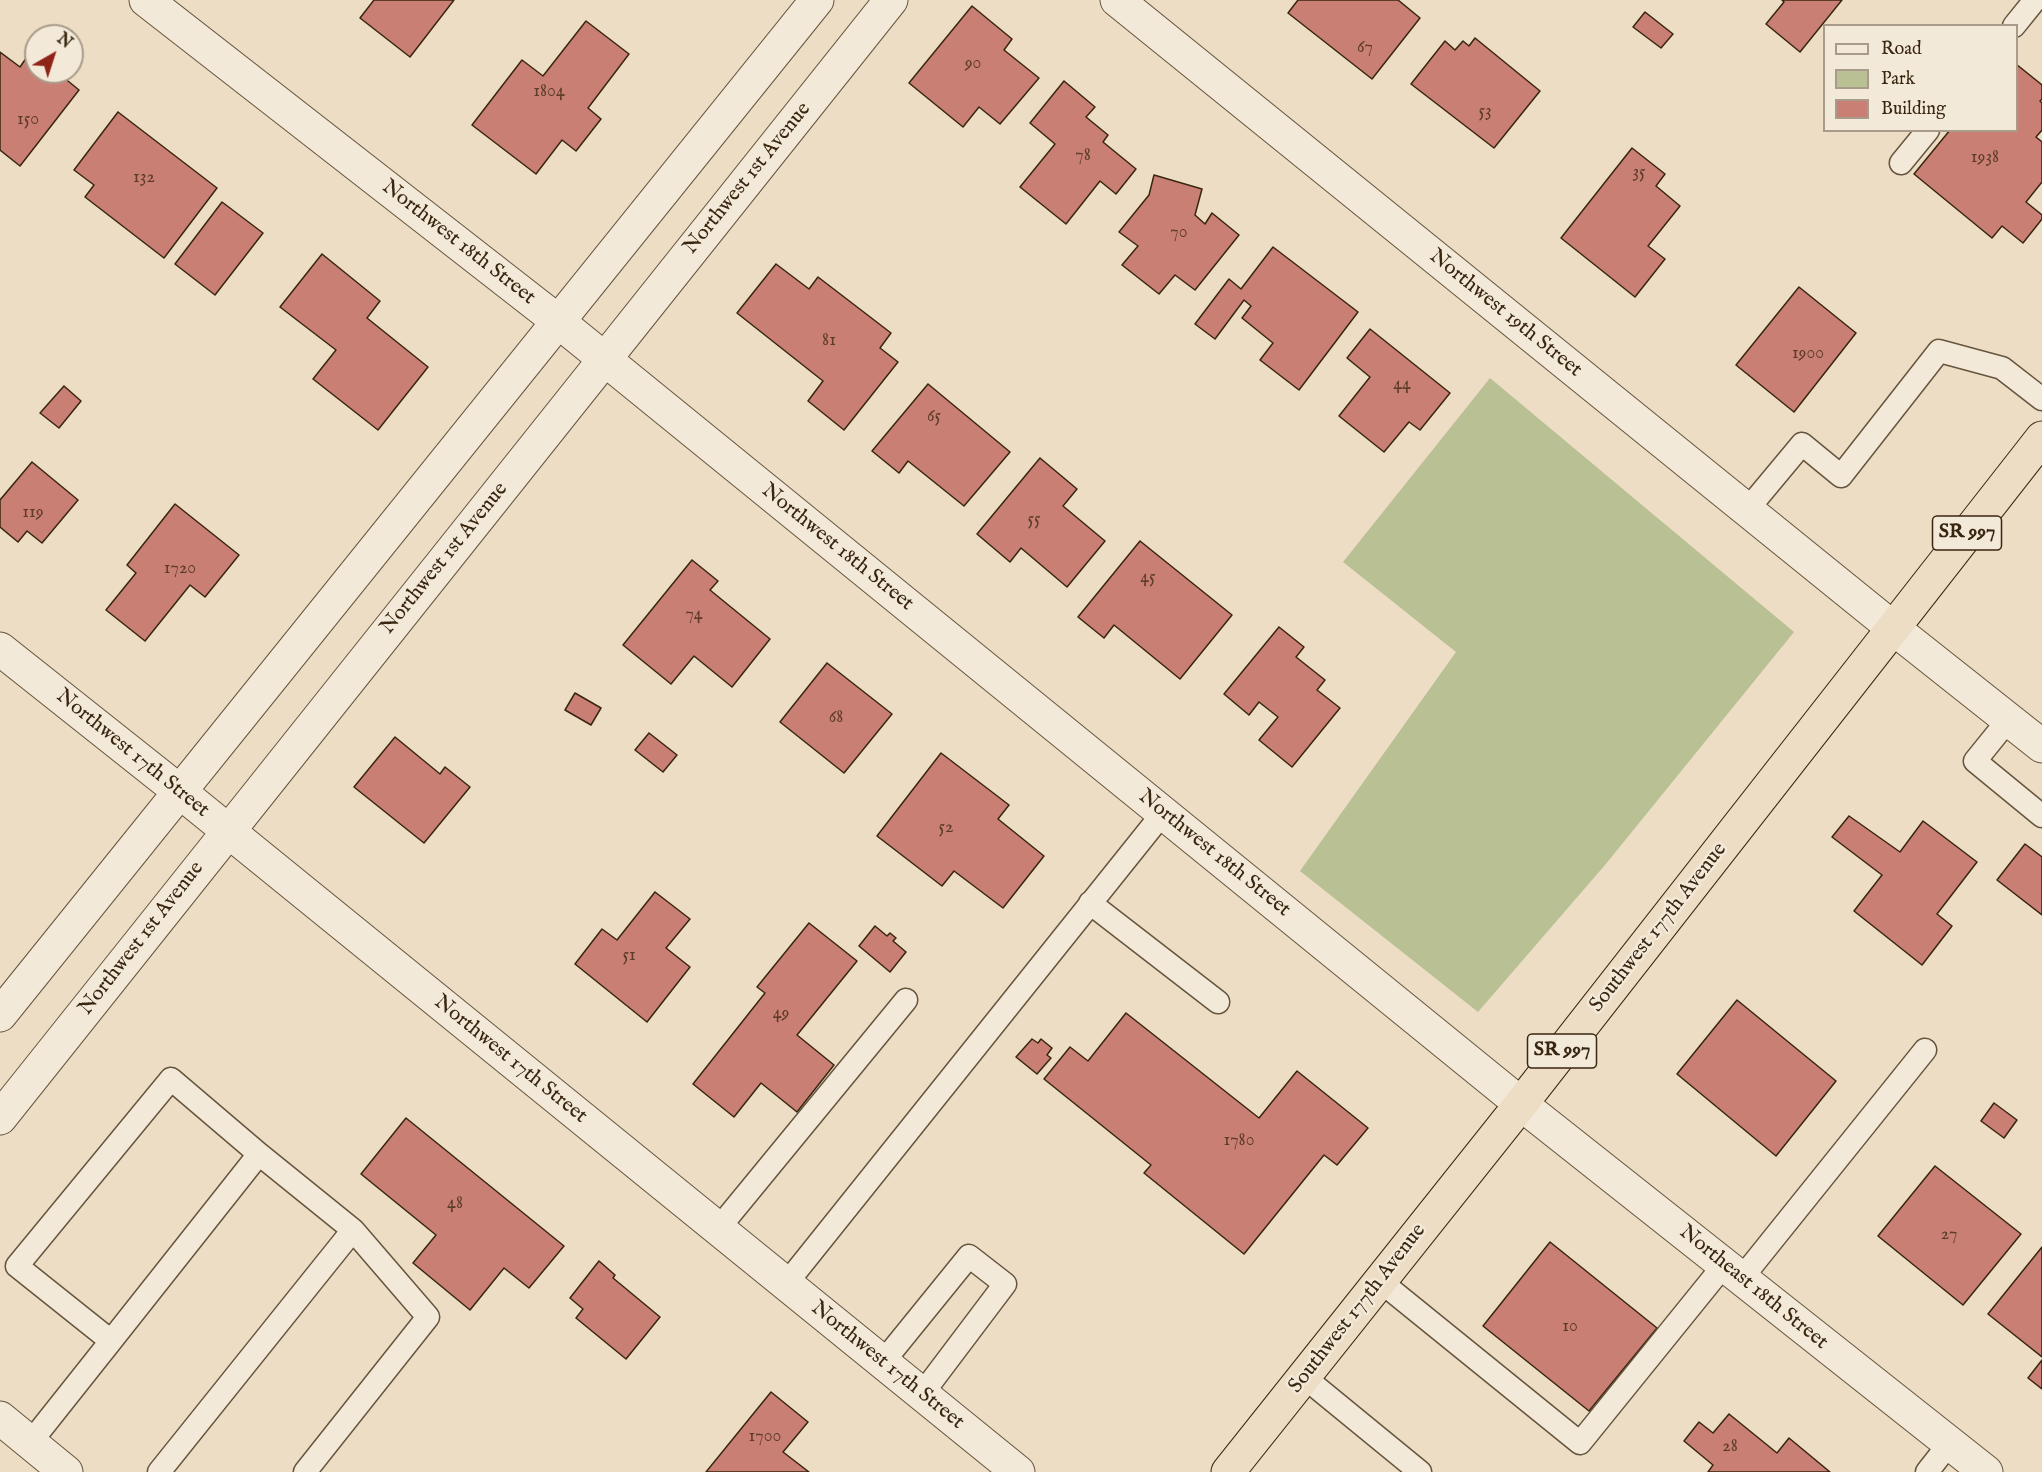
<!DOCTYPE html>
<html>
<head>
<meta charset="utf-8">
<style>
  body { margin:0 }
  #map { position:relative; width:2042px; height:1472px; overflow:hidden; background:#ecddc4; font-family:"IM FELL English",serif }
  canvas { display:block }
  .legend { position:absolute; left:1823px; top:24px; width:195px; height:108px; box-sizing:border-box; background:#f3e9d9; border:2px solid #a99b89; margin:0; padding:8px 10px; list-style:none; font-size:18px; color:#392610 }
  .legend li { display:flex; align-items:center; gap:12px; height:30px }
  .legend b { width:30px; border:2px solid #a99b89 }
  .north { position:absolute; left:24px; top:24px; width:60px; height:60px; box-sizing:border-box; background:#f3e9d9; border:2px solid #a99b89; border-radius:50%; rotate:39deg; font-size:16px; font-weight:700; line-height:24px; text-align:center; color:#392610 }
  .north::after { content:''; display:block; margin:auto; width:21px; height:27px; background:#8f2418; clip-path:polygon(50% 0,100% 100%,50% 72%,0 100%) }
</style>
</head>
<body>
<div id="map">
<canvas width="2042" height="1472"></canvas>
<ul class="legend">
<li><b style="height:8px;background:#f3e9d9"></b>Road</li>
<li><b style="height:16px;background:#b8c094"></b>Park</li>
<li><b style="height:16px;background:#ca7f75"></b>Building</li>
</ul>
<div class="north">N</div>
</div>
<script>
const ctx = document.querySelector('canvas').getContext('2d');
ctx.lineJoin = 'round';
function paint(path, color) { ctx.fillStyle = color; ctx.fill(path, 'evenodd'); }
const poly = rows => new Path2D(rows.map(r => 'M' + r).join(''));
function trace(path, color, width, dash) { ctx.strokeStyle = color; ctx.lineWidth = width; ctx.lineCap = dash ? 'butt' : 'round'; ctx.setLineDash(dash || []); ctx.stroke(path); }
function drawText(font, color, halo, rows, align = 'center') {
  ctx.font = font + ' "IM FELL English",serif'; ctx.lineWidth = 5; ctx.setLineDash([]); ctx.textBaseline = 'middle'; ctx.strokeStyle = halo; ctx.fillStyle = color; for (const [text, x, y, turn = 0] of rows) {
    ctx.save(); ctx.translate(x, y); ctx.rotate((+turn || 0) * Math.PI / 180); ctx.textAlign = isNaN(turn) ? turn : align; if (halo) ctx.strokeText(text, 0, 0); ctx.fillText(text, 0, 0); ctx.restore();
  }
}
const green = poly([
  [1490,378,1794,632,1605,865,1478,1012,1300,871,1456,652,1343,562]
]);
const building = poly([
  [374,0,454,0,410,57,360,18,374,0],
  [1298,0,1398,0,1420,18,1372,79,1288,13,1298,0],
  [1782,0,1842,0,1800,52,1766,24,1784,2,1782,0],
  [972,6,1012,39,1004,50,1039,78,1000,124,979,107,963,127,909,83,972,6],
  [1645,12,1673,34,1661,48,1633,27,1645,12],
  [586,21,629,54,588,108,601,119,576,151,562,140,536,174,472,125,522,60,543,76,586,21],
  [1475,38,1540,91,1494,148,1411,84,1445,41,1455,50,1463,41,1469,46,1475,38],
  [31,51,36,56,36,72,57,72,79,90,20,166,0,150,0,52,20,67,31,51],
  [2016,64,2042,85,2042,99,2040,101,2042,103,2042,130,2036,137,2042,142,2042,182,2026,202,2042,215,2042,219,2023,243,2002,226,1992,238,1914,174,1950,130,2016,130,2016,64],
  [1064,81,1095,107,1086,117,1108,135,1103,142,1136,169,1116,194,1100,181,1066,224,1020,187,1055,144,1030,123,1064,81],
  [118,112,217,188,164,258,85,197,94,185,74,170,118,112],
  [1632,148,1665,174,1656,186,1680,206,1648,246,1665,259,1635,297,1561,238,1632,148],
  [1154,175,1202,189,1195,215,1205,224,1212,213,1239,235,1195,290,1175,275,1159,294,1122,265,1138,246,1119,232,1149,195,1154,175],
  [222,202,263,233,215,295,175,264,222,202],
  [1273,247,1358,312,1299,390,1260,360,1273,343,1242,318,1251,306,1244,300,1215,339,1195,324,1229,279,1241,289,1273,247],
  [322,254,380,301,367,318,428,367,378,430,313,379,336,350,280,307,322,254],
  [776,264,809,289,818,277,891,333,880,348,898,362,844,430,808,401,823,381,737,313,776,264],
  [1799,287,1856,333,1794,412,1736,365,1799,287],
  [1370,329,1450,393,1420,430,1409,422,1384,452,1339,416,1370,377,1347,358,1370,329],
  [928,384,1010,452,964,506,908,461,899,473,872,451,928,384],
  [64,386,81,401,59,428,40,413,64,386],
  [1040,458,1077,489,1063,506,1105,541,1067,587,1021,548,1010,562,977,534,1040,458],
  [32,462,78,500,42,543,27,531,18,542,0,527,0,500,32,462],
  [175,504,239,555,205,597,190,585,145,641,106,610,136,573,127,565,175,504],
  [1140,541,1232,615,1180,679,1114,625,1104,638,1078,617,1140,541],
  [692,560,718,581,710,590,770,639,732,687,694,656,671,684,623,645,692,560],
  [1279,627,1304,647,1296,657,1325,680,1317,690,1340,708,1292,767,1259,740,1278,717,1259,702,1249,715,1224,694,1279,627],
  [827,663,892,714,844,773,780,722,827,663],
  [575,693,601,708,591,725,565,710,575,693],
  [649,733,677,755,663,772,635,750,649,733],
  [395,737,440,774,445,767,470,787,424,843,354,787,395,737],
  [941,753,1009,805,998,819,1044,856,1003,908,954,871,942,886,877,836,941,753],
  [1849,816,1900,852,1923,821,1977,862,1937,914,1952,926,1922,965,1854,911,1882,875,1832,837,1849,816],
  [2025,844,2042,857,2042,915,1997,880,2025,844],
  [655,892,690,919,666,948,690,967,647,1022,575,964,602,929,617,940,655,892],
  [809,923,857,961,797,1035,834,1065,797,1112,761,1083,734,1117,693,1084,765,993,757,987,809,923],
  [875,926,887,936,890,933,896,938,893,941,906,952,890,972,859,946,875,926],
  [1737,1000,1836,1081,1776,1156,1677,1074,1737,1000],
  [1126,1013,1259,1118,1297,1071,1368,1128,1337,1165,1324,1155,1244,1254,1144,1173,1151,1165,1044,1079,1070,1047,1088,1061,1126,1013],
  [1032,1039,1038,1043,1041,1039,1052,1048,1047,1055,1051,1058,1037,1074,1016,1057,1032,1039],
  [1994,1103,2017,1120,2004,1138,1981,1121,1994,1103],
  [406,1118,564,1246,529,1288,504,1268,470,1310,413,1263,436,1235,361,1174,406,1118],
  [1935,1166,2021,1234,1963,1305,1878,1236,1935,1166],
  [1550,1242,1657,1328,1589,1411,1483,1326,1550,1242],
  [2042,1247,2042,1357,1988,1314,2042,1247],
  [599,1261,615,1275,613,1278,660,1317,626,1359,576,1318,583,1309,570,1298,599,1261],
  [2042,1360,2042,1389,2028,1378,2042,1360],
  [771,1392,808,1422,783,1452,809,1472,706,1472,771,1392],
  [1729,1414,1777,1453,1789,1438,1830,1472,1708,1472,1713,1465,1684,1441,1699,1422,1713,1433,1729,1414]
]);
const service = poly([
  [2014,26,2035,0],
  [1901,163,1928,130],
  [1747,510,1802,444,1841,476,1939,351,2002,368,2042,399],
  [2009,719,1975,761,2042,816],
  [1090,903,1218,1002],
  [259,1154,353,1230,428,1317,305,1472],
  [718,1229,906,1000],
  [1741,1279,1925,1050],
  [1380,1281,1580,1443,1724,1265],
  [786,1284,1163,813],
  [883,1362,969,1256,1005,1284,922,1394],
  [1304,1377,1420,1472],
  [30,1443,111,1341,259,1154,171,1079,17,1266,111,1341],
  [159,1472,353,1230],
  [1927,1472,1949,1444]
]);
const minor = poly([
  [146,0,559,322,1521,1104,1986,1472],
  [1117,0,1893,628,2042,746],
  [0,649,179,791,1018,1472],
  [0,1015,817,0],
  [0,1118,891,0],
  [0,1418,66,1472]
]);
const trunk = poly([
  [1228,1472,1521,1104,2042,438]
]);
const numberNames = [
  ["67",1365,48],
  ["90",973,64],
  ["1804",549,92],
  ["53",1485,112],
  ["150",28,120],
  ["78",1083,156],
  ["1938",1985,158],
  ["35",1639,173],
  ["132",144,178],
  ["70",1179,233],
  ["81",829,341],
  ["1900",1808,354],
  ["44",1402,385],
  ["65",934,417],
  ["119",33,513],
  ["55",1034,520],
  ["1720",180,569],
  ["45",1148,578],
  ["74",694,615],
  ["68",836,718],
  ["52",946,828],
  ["51",629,956],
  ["49",781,1014],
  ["1780",1239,1141],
  ["48",455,1204],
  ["27",1949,1235],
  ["10",1570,1327],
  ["1700",765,1437],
  ["28",1730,1447]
];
const shields = [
  [1967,533,69],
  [1562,1051,69]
];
const shieldNames = [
  ["SR 997",1967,533],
  ["SR 997",1562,1051]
];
const streetNames = [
  ["Northwest 1st Avenue",748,179,-51],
  ["Northwest 18th Street",458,243,38],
  ["Northwest 19th Street",1505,314,39],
  ["Northwest 18th Street",837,548,39],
  ["Northwest 1st Avenue",445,559,-51],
  ["Northwest 17th Street",132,754,39],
  ["Northwest 18th Street",1214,854,39],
  ["Southwest 177th Avenue",1659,928,-52],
  ["Northwest 1st Avenue",142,939,-52],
  ["Northwest 17th Street",510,1060,39],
  ["Northeast 18th Street",1753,1288,39],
  ["Southwest 177th Avenue",1358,1309,-52],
  ["Northwest 17th Street",887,1366,39]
];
paint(green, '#b8c094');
paint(building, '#ca7f75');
trace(building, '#392610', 1.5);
trace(service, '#66543d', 25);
trace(minor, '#66543d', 35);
trace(trunk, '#392610', 35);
trace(service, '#f3e9d9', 22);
trace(minor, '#f3e9d9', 33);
trace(trunk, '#ecddc4', 33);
drawText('18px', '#5d3c29', null, numberNames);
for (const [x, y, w] of shields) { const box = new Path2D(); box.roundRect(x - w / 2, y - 17, w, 34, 4.5); ctx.fillStyle = '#f3e9d9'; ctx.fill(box); trace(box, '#392610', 1.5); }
drawText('bold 20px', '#392610', null, shieldNames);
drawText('21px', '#392610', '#f3e9d9', streetNames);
</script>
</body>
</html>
